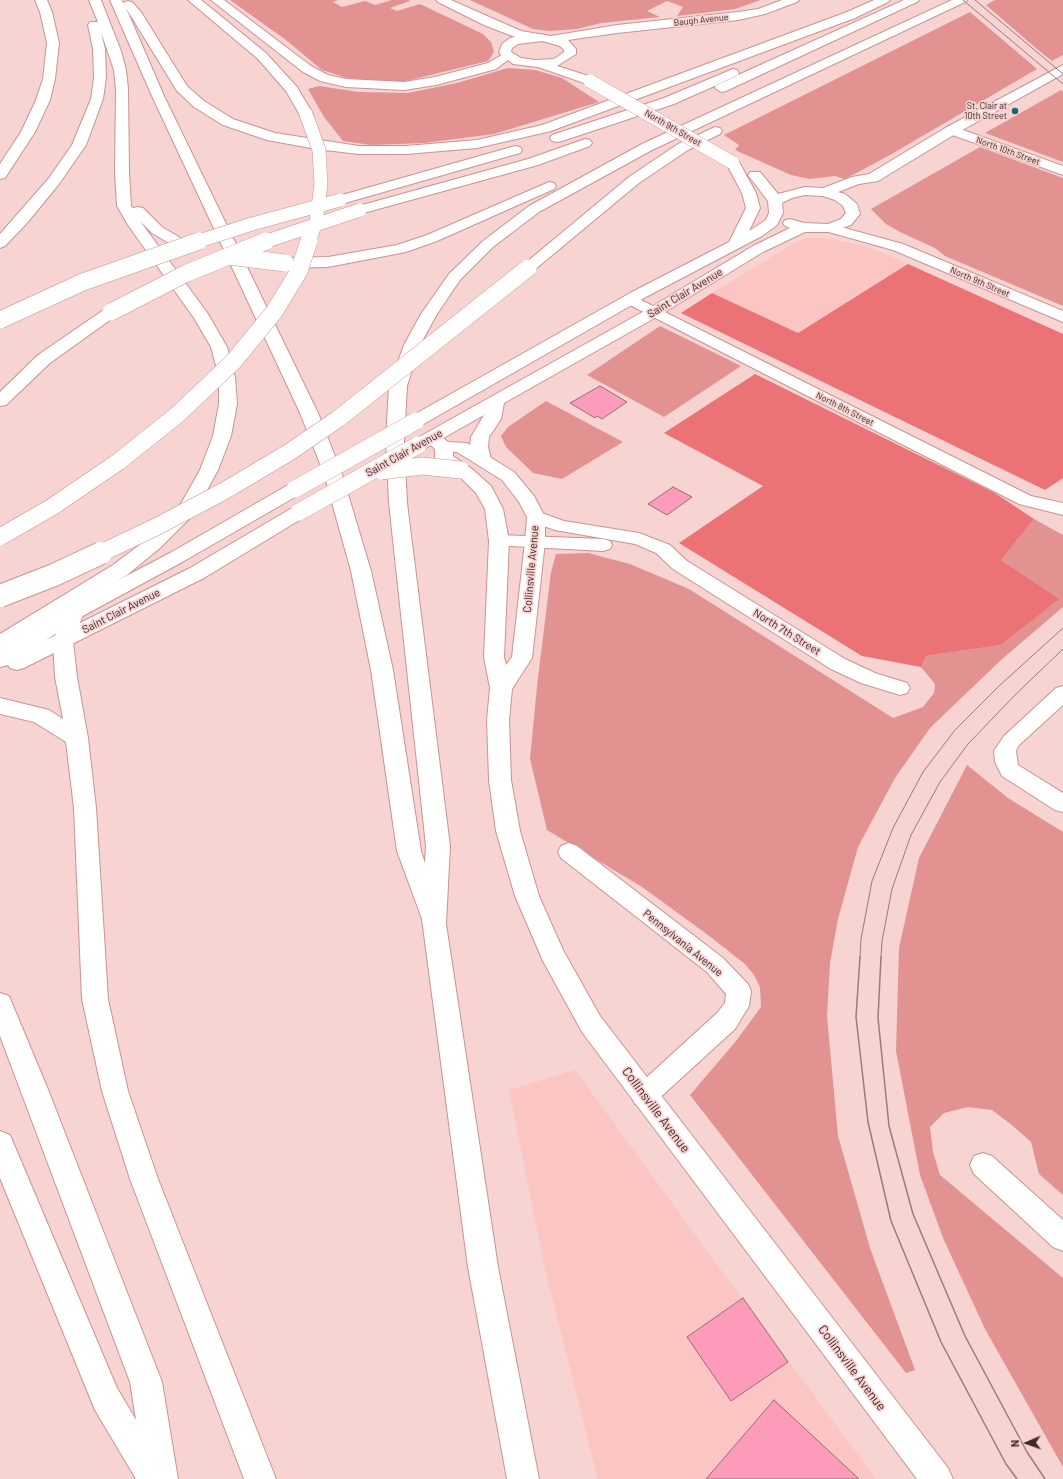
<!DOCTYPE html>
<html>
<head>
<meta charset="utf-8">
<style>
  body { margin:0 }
  #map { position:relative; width:1063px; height:1479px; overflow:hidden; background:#f7d3d2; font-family:Barlow,sans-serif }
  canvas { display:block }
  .north { position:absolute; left:1007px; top:1423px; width:40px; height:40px; -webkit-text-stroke:3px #f7d3d2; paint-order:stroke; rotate:268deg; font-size:11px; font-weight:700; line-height:16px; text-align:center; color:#3f2929 }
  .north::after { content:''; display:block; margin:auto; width:14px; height:18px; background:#3f2929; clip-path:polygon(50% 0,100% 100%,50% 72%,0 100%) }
</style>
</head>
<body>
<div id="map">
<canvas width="1063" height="1479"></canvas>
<div class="north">N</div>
</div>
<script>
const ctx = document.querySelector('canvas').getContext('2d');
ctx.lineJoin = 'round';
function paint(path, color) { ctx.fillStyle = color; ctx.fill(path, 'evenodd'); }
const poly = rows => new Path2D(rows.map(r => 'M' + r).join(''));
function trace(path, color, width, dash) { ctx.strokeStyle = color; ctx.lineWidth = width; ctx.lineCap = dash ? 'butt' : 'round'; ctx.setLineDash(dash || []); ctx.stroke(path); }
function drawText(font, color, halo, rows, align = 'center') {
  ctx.font = font + ' Barlow,sans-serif'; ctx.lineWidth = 3.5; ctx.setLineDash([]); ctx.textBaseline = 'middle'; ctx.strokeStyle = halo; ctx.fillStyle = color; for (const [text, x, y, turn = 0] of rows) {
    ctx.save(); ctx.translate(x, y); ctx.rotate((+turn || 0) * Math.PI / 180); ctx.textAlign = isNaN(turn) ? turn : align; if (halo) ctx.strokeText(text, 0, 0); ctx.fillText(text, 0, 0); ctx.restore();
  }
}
const built = poly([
  [807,238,826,238,866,246,908,264,798,333,712,293,798,241],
  [575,1070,721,1270,876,1479,598,1479,546,1274,509,1090]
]);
const green = poly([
  [230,0,338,0,333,2,342,7,365,1,375,5,392,0,409,0,410,1,390,8,397,11,420,4,483,34,491,42,494,52,488,61,406,81,380,81,347,78,322,70,286,40],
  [470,0,761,0,735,9,677,16,683,7,667,1,647,11,660,17,601,23,577,29,549,31,533,29],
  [995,0,1063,0,1063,55,1052,61,1038,50,986,5],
  [970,12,1037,69,890,155,845,179,835,176,810,179,791,175,735,150,739,145,724,135],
  [508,68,535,70,562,78,599,102,494,134,424,143,371,145,343,141,324,117,308,89,319,86,359,92,408,93,457,83],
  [1061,90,1063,92,1063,162,985,133],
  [980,147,1063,178,1063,306,945,256,935,248,900,232,886,224,871,209],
  [660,326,741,366,664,417,587,375],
  [546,401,623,442,562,479,533,473,506,447,501,436,508,427],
  [1034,519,1063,535,1063,607,1001,660,930,728,895,778,858,847,838,919,830,963,827,1016,838,1136,870,1248,915,1370,906,1373,690,1095,736,1041,761,1007,760,987,754,975,745,964,708,935,642,887,547,830,530,759,537,686,551,572,556,554,588,553,630,564,689,589,893,718,923,707,934,693,935,684,921,667,926,656,1001,645,1058,599,1001,560],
  [967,765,1008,798,1063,832,1063,1195,1039,1174,1031,1142,1013,1126,992,1110,968,1107,944,1113,930,1127,933,1152,940,1175,1063,1278,1063,1467,985,1329,943,1238,920,1175,896,1051,899,948,919,858]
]);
const forest = poly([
  [908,264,1063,334,1063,478,1045,490,681,313,712,293,798,333],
  [755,374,995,493,1034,519,1001,560,1059,599,1001,645,926,656,921,667,862,656,679,543,763,486,664,433]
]);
const building = poly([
  [600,386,627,402,602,419,597,416,595,418,570,403,600,386],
  [673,487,692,497,667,515,648,504,673,487],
  [743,1298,788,1362,731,1401,687,1337,743,1298],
  [774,1400,859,1479,706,1479,774,1400]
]);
const street = poly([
  [952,126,1063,166,1063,175,947,133,946,130,947,127,952,126],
  [631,295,1031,496,1063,503,1063,515,1019,504,626,303,623,300,626,297,631,295],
  [536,511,564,521,639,533,670,545,687,561,845,659,875,673,907,683,910,688,907,693,900,695,861,683,831,669,673,569,656,553,635,544,555,530,530,521,527,517,530,513,536,511],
  [499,535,603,539,610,541,612,545,610,549,603,551,493,545,490,541,493,537,499,535],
  [1063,686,1063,705,1018,746,1016,751,1018,765,1063,793,1063,812,1055,810,1002,776,995,762,994,751,1004,736,1056,688,1063,686],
  [569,843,577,846,723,958,748,984,751,991,749,1006,735,1029,653,1104,644,1108,635,1104,631,1096,635,1088,717,1013,725,1003,726,994,707,972,561,858,558,852,561,846,569,843],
  [983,1153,992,1156,1063,1220,1063,1251,1053,1247,974,1174,970,1165,974,1156,983,1153]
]);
const secondary = poly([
  [830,224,903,244,1063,311,1063,322,893,250,825,231,823,228,825,225,830,224],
  [432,433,438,434,448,442,467,443,514,472,534,496,545,517,545,542,532,658,512,689,509,720,511,780,520,831,539,896,563,950,600,1016,948,1468,953,1479,917,1479,582,1032,543,961,515,896,496,831,489,780,487,720,490,688,484,657,489,541,485,509,476,493,460,477,438,462,435,458,435,449,423,438,426,434,432,433],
  [453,452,457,452,502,480,519,502,527,517,525,542,512,657,506,665,504,657,509,541,503,509,491,486,472,469,453,456,453,452]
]);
const primary = poly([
  [436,0,451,0,521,31,551,36,617,25,738,12,758,9,782,0,799,0,797,2,765,14,738,20,617,33,568,40,576,49,576,54,557,66,595,78,596,81,595,84,590,85,538,67,513,64,499,53,502,44,510,38,515,37,484,25,438,2,436,0],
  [542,41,560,46,564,50,564,52,554,59,535,60,521,58,511,52,512,48,518,44,542,41],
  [1063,65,1063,74,957,133,878,181,859,184,838,192,845,194,857,204,860,214,851,225,830,232,805,232,763,252,660,315,504,403,501,419,489,437,488,447,491,459,488,463,482,464,476,463,470,447,471,437,484,415,424,449,418,450,412,449,409,445,412,441,648,309,753,246,790,228,785,226,783,223,785,220,790,219,804,223,828,224,841,219,846,213,843,206,835,200,823,196,805,195,792,198,782,203,783,213,777,225,762,236,644,298,422,425,416,426,410,425,407,421,410,417,632,292,729,242,746,208,742,193,726,163,728,160,738,160,756,193,760,208,749,231,766,220,769,213,768,201,748,175,750,172,760,172,778,194,805,187,823,188,852,177,869,174,947,127,1063,65],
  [295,483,302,485,304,489,302,493,184,561,81,617,46,640,190,568,292,508,299,506,306,508,308,512,306,516,204,578,24,668,17,670,10,668,8,665,0,667,0,650,67,607,170,553,288,485,295,483]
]);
const highway = poly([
  [35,0,47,0,52,12,59,43,55,79,50,100,35,132,5,178,0,179,0,164,21,132,36,100,43,79,47,43,40,12,35,0],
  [89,0,101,0,121,51,126,70,128,89,129,172,131,206,133,208,138,207,143,208,162,227,184,240,187,243,184,246,179,248,174,246,152,233,140,221,208,314,227,347,235,377,237,404,231,436,218,470,194,514,160,548,127,575,76,606,81,607,84,612,73,641,77,677,88,738,96,808,108,999,128,1091,158,1179,276,1479,244,1479,130,1179,102,1091,82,999,74,808,66,742,34,722,0,714,0,698,49,710,63,719,55,677,53,641,63,614,7,648,0,650,0,634,113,565,146,540,179,507,200,470,213,436,219,404,219,377,211,347,194,318,128,225,117,206,115,172,116,89,114,70,101,32,105,49,106,78,103,99,86,145,59,184,27,223,5,246,0,248,0,234,49,178,72,145,91,99,94,78,93,49,88,25,90,22,98,22,89,0],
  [110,0,122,0,123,3,128,1,132,2,141,12,187,86,204,101,233,119,275,133,359,146,406,146,477,140,542,125,847,12,874,0,890,0,888,2,855,18,551,131,477,148,406,154,359,154,316,149,267,140,223,125,194,107,177,91,126,8,164,96,318,413,342,474,371,571,393,670,421,851,425,863,426,846,389,503,386,441,389,386,404,345,421,314,449,274,483,241,529,206,642,144,952,0,967,0,965,2,652,150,539,212,493,247,460,280,437,314,420,345,407,386,404,441,407,503,450,846,446,924,498,1267,539,1479,507,1479,468,1267,422,919,397,851,371,670,351,571,324,474,300,413,152,96,110,0],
  [188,0,201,0,266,53,297,87,313,114,311,117,301,117,286,91,258,59,188,0],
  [211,0,224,0,311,66,328,75,346,79,404,82,435,77,488,63,507,52,513,56,496,69,436,85,404,90,346,87,320,81,303,72,211,0],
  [904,0,919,0,917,2,726,91,721,92,715,88,716,85,904,0],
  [733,69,737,70,739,73,737,76,674,104,562,141,557,142,552,141,550,138,552,135,664,98,733,69],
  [715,127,720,128,722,131,720,134,688,150,639,183,533,271,523,271,520,268,523,265,629,177,678,144,715,127],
  [585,139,590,140,592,143,590,146,538,165,360,214,355,213,353,210,355,207,528,159,585,139],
  [515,146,520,147,522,150,520,153,345,203,335,203,333,200,335,197,515,146],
  [549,182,554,183,556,186,554,189,437,241,406,252,328,267,285,268,280,266,277,263,280,260,285,258,328,257,397,245,427,235,549,182],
  [111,307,117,309,119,312,117,315,50,363,6,405,0,406,0,392,38,355,105,309,111,307],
  [0,993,9,996,47,1087,162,1382,178,1479,136,1479,95,1410,0,1178,0,1131,10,1135,117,1388,136,1420,130,1382,0,1036,0,993]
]);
const tramFar1 = poly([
  [963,0,1063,84],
  [975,0,1063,74],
  [860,958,861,939,872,881,893,828,923,772,955,730,999,686,1063,628],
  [881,958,882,941,892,889,911,835,940,782,968,744,1015,695,1063,649]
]);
const tram = poly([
  [860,957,856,1017,868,1122,891,1221,941,1342,1006,1464,1017,1479],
  [881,957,878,1018,889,1126,913,1214,965,1336,1027,1452,1045,1479]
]);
const primaryBridgeFar1 = poly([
  [590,81,733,163]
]);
const primaryBridge = poly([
  [381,471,422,466,461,470],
  [295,489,416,421],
  [299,512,418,445]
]);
const highwayBridgeFar2 = poly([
  [306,114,319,150,321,184,316,222,309,242],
  [196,242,252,224,340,200],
  [264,242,360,210]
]);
const highwayBridgeFar1 = poly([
  [228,256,285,263],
  [111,312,187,273,266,241],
  [0,320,83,282,199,241],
  [0,537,52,507,118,462,177,415,233,362,274,312,299,271,309,241],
  [99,554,158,526,224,491,288,453,338,419,528,268]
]);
const highwayBridge = poly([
  [0,596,54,575,101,553]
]);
const markers = [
  [1015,111,4,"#1c696d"]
];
const farStreetnames = [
  ["Baugh Avenue",701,20,-6],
  ["North 9th Street",673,128,30],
  ["North 10th Street",1008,151,20],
  ["North 9th Street",980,282,23],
  ["North 8th Street",845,409,27]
];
const farPoinames = [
  ["St. Clair at",1007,106],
  ["10th Street",1007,116]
];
const streetNames = [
  ["Saint Clair Avenue",685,293,-31],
  ["Saint Clair Avenue",404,453,-29],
  ["Collinsville Avenue",531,569,-85],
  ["Saint Clair Avenue",121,611,-27],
  ["North 7th Street",787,632,32],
  ["Pennsylvania Avenue",683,943,39]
];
const nearStreetnames = [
  ["Collinsville Avenue",656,1110,53],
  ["Collinsville Avenue",852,1368,53]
];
paint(built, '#fbc5c4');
paint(green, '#e39292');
paint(forest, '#eb7275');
paint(building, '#fd9cba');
trace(building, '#9c6a79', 1);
trace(street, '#ca9392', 2);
trace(secondary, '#ca9392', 2);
trace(primary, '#ca9392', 2);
trace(highway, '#ca9392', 2);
paint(street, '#fff');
paint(secondary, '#fff');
paint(primary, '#fff');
paint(highway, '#fff');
trace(tramFar1, '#997c7c', 1);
trace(tram, '#997c7c', 1.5);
trace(primaryBridgeFar1, '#ca9392', 14, []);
trace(primaryBridge, '#ca9392', 18, []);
trace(highwayBridgeFar2, '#ca9392', 14, []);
trace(highwayBridgeFar1, '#ca9392', 18, []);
trace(highwayBridge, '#ca9392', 24, []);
trace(primaryBridgeFar1, '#fff', 13);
trace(primaryBridge, '#fff', 17);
trace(highwayBridgeFar2, '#fff', 13);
trace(highwayBridgeFar1, '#fff', 17);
trace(highwayBridge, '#fff', 22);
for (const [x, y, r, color] of markers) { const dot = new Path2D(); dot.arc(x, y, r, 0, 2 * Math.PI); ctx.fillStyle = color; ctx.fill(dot); trace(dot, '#f7d3d2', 1.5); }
drawText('9px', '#3f2929', '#f7d3d2', farStreetnames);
drawText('9px', '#3f2929', '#f7d3d2', farPoinames, 'right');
drawText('11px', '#3f2929', '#f7d3d2', streetNames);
drawText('13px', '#3f2929', '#f7d3d2', nearStreetnames);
</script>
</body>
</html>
